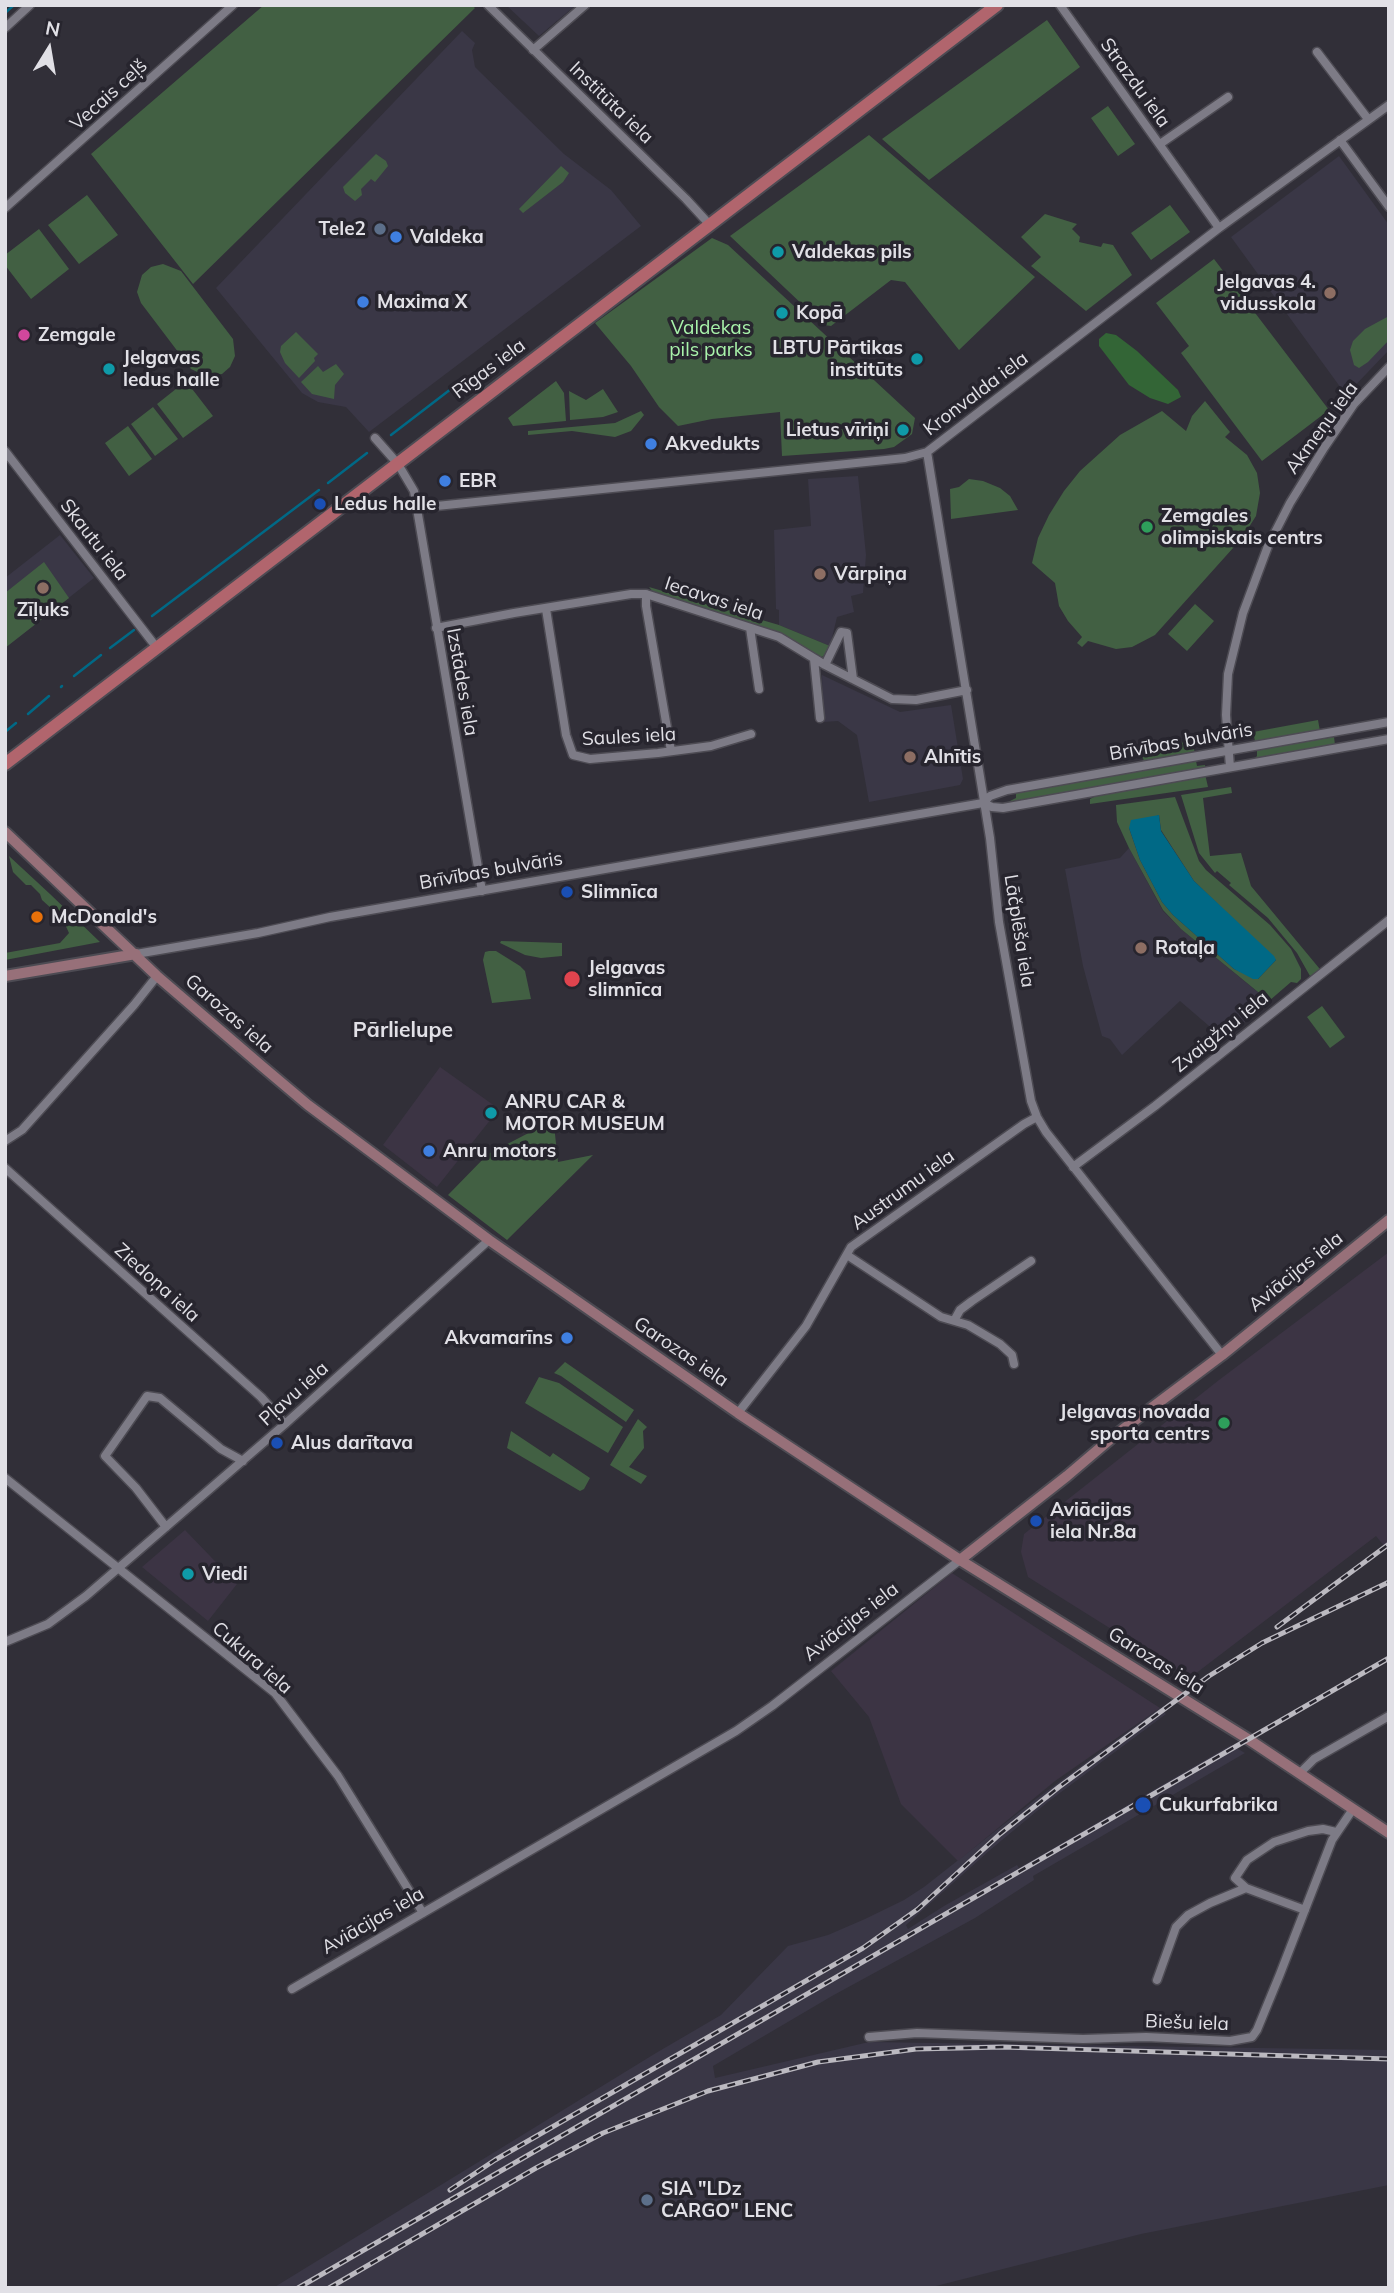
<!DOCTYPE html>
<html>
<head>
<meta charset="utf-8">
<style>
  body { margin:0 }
  #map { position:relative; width:1394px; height:2293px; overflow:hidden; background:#312f38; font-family:Mulish,sans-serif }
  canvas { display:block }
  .frame { position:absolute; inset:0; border:7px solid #e1e0e6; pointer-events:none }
  .north { position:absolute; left:14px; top:14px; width:70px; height:70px; -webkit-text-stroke:5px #27252e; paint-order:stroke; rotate:11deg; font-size:19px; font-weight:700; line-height:28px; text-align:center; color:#e1e0e6 }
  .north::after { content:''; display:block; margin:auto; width:24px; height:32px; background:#e1e0e6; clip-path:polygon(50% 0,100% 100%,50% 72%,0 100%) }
</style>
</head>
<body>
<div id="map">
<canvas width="1394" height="2293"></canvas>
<div class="frame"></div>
<div class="north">N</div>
</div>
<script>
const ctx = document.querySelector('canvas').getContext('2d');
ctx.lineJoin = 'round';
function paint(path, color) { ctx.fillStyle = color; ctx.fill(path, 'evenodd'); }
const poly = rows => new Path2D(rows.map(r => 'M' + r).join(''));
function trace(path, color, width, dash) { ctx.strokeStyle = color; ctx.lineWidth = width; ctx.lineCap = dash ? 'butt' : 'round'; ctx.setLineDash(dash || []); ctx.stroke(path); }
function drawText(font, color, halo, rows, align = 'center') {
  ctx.font = font + ' Mulish,sans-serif'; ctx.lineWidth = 7; ctx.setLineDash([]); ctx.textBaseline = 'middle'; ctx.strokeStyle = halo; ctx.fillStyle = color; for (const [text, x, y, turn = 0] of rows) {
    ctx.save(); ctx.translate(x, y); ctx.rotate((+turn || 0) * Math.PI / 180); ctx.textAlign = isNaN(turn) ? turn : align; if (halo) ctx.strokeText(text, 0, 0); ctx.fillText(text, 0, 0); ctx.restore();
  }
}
const built = poly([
  [506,5,576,5,539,36],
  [462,31,475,43,472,50,475,67,479,71,564,154,611,190,641,226,369,432,346,407,318,402,302,393,216,288],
  [1339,156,1389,225,1389,350,1346,395,1231,237],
  [858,476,866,555,863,593,851,596,854,612,837,617,830,646,779,625,779,610,776,609,774,530,811,526,808,479],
  [60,535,94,578,5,648,5,578],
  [822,675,900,712,951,705,963,779,960,785,869,802,857,735,838,721,823,722],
  [1129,848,1163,911,1181,929,1271,1003,1223,1038,1180,1001,1122,1055,1110,1039,1102,1036,1083,966,1065,869,1120,858],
  [1160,1708,1166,1714,1049,1801,990,1850,906,1925,908,1929,944,1906,1017,1865,1019,1868,1231,1745,1245,1753,1033,1876,1034,1880,975,1918,832,1996,713,2066,715,2078,869,2042,1389,2050,1389,2185,1141,2234,928,2288,273,2288,656,2053,721,2015,788,1946,828,1935,865,1919,904,1900,924,1887,1036,1799]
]);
const industrial = poly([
  [440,1067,499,1109,437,1187,383,1145],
  [1389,1252,1389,1552,1376,1536,1195,1674,1180,1672,1028,1577,1021,1552,1024,1534,1219,1380],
  [185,1530,237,1584,208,1621,142,1567],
  [952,1573,1160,1708,1055,1781,958,1861,901,1804,869,1717,831,1671]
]);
const green = poly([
  [264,5,472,5,475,8,193,284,91,154],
  [1047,20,1080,67,929,180,882,139],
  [1108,106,1135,144,1118,156,1091,118],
  [869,135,1035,277,959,350,905,282,891,280,831,326,824,325,730,236],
  [376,154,386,161,388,166,375,182,371,179,361,189,362,195,355,201,345,193,343,187],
  [561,166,569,173,563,182,523,213,519,209],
  [87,195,118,235,79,264,48,225],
  [1170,205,1190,232,1151,260,1131,233],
  [1045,214,1077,224,1072,229,1080,237,1079,242,1101,247,1103,243,1113,245,1132,275,1086,311,1031,266,1041,257,1021,237],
  [39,229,69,269,31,299,5,265,5,255],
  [712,238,728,245,915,418,912,434,894,447,884,449,782,456,780,412,712,419,678,426,659,407,631,366,595,323],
  [1214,259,1329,410,1262,461,1181,353,1189,346,1156,303],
  [163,264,181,271,233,339,235,356,230,367,222,374,206,376,191,369,141,303,137,292,142,275,151,267],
  [1389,316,1389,340,1368,362,1359,368,1354,365,1350,350,1353,341,1365,329],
  [296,332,318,354,314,358,315,361,299,378,285,363,280,352,281,346],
  [336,364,344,374,335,385,334,399,312,394,301,382,318,366,323,372],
  [186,381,213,416,183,438,157,404],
  [556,381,564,393,566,421,513,426,508,418],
  [603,389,618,412,603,417,570,420,569,391,586,400],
  [1205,401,1230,432,1225,437,1247,455,1257,473,1260,493,1256,516,1242,538,1155,635,1132,647,1116,649,1088,641,1082,647,1077,643,1082,637,1068,621,1059,606,1055,583,1032,563,1038,538,1049,515,1064,491,1080,471,1120,435,1162,411,1186,431,1192,416],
  [153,407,178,439,155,456,131,424],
  [641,411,644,415,631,431,615,437,572,431,528,435,528,431,615,423],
  [128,426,152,459,129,476,105,443],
  [969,479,983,481,1000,488,1010,496,1018,510,951,519,950,489,959,487],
  [44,562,69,598,5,648,5,593],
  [649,587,779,625,830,646,826,654,822,657,777,633,654,593],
  [1195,604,1214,621,1187,651,1168,634],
  [1318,720,1320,731,1255,741,1253,732],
  [1334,737,1335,745,1253,760,1257,756,1257,750],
  [1190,741,1193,744,1195,754,1191,756,1186,753,1144,761,1141,754,1153,748],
  [1196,761,1197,766,1205,765,1205,768,1008,802,1016,798,1016,792],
  [1205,774,1208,787,1090,804,1090,799,1096,796],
  [1231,787,1232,793,1203,798,1210,856,1241,853,1251,886,1319,968,1319,970,1314,974,1310,976,1297,953,1268,918,1229,885,1231,883,1217,871,1215,873,1199,853,1181,795],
  [1175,797,1199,861,1206,870,1270,925,1291,949,1301,969,1301,979,1297,983,1291,982,1269,1001,1181,929,1163,910,1129,848,1117,822,1116,805],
  [1159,815,1161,830,1194,881,1276,960,1258,979,1234,969,1173,915,1162,902,1140,860,1129,828],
  [9,856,50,894,100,942,5,960,5,953,60,943,69,933,62,918,42,900,40,894,31,885,26,885,13,872],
  [501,941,562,943,562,956,541,958,525,955,500,943],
  [489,951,496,951,520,966,525,971,531,999,492,1003,483,960,485,952],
  [1322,1006,1345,1037,1330,1048,1307,1017],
  [544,1125,554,1125,558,1162,593,1155,507,1240,448,1195,488,1154],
  [565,1362,634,1410,626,1422,561,1376,554,1373],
  [539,1377,559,1383,623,1427,608,1453,525,1403],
  [638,1419,647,1427,643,1431,644,1448,629,1467,647,1476,641,1484,610,1465],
  [511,1431,550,1457,553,1453,590,1478,584,1489,580,1491,507,1448]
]);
const forest = poly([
  [1106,333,1116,335,1137,351,1178,390,1181,397,1168,404,1150,398,1129,385,1099,346,1099,339]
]);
const water = poly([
  [1159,815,1161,831,1194,881,1274,956,1276,960,1258,979,1253,979,1234,969,1173,915,1162,902,1140,860,1129,828,1131,820]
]);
const stream = poly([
  [5,13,14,5],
  [391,435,464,379],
  [328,483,367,453],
  [152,616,319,490],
  [110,648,134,630],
  [74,676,101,655],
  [61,687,62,686],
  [28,714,49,696],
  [5,732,16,723]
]);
const street = poly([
  [488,5,686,199,710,225],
  [1060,5,1219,228],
  [5,28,30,5],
  [533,50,585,5],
  [1317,52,1368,119],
  [1340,140,1389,207],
  [1160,144,1228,97],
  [5,208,233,5],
  [375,438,398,464,414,491,482,891],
  [5,451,157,648],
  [927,452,990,838,999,922,1031,1101,1037,1117,1046,1132,1222,1355],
  [417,508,905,458,927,452,1219,228,1389,105],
  [646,594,646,606,671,751],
  [546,609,566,735,573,755,590,759,658,753,711,746,751,734],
  [436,628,514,613,631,594,646,594,779,637,825,665,892,699,916,700,967,690],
  [750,628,759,689],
  [814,659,820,718],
  [825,665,841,632,847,633,853,679],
  [1230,767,1226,715,1228,674,1243,613,1268,546,1290,503,1324,448,1354,404,1389,367],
  [983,803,992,807,1003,808,1389,739],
  [136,954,258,933,330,917,983,803,990,796,1007,790,1389,722],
  [5,1141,22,1130,134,1005,157,976],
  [1073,1167,1155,1106,1389,920],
  [5,1168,261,1397,285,1424],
  [847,1255,941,1317,968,1325,1000,1344,1012,1355,1014,1364],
  [955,1319,960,1310,972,1301,1031,1261],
  [738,1413,806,1326,851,1247,1024,1124,1037,1117],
  [5,1478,275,1693,338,1776,423,1913],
  [166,1527,136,1488,105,1456,147,1396,160,1398,221,1449,243,1461],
  [5,1642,48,1624,86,1596,285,1424,489,1240],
  [1300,1773,1314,1759,1389,1716],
  [1246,1888,1235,1878,1247,1860,1274,1842,1308,1831,1323,1829,1336,1832],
  [1157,1980,1176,1927,1188,1915,1210,1903,1246,1888,1305,1910],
  [292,1989,736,1731,772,1706,960,1560],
  [869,2037,917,2033,1083,2039,1146,2037,1230,2041,1252,2037,1257,2030,1280,1974,1332,1840,1353,1809]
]);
const secondary = poly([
  [5,832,157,976,263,1067,308,1105,489,1240,738,1413,960,1560,1248,1739,1389,1833],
  [5,976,136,954],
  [960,1560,1067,1476,1114,1436,1222,1355,1389,1220]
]);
const primary = poly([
  [5,764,997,5]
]);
const rail = poly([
  [1277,1627,1389,1544],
  [450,2190,495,2160,863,1948,918,1909,1000,1834,1059,1787,1209,1676,1262,1643,1389,1582],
  [298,2288,1389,1658],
  [329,2288,536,2168,603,2133,708,2091,818,2062,916,2049,1003,2047,1389,2059]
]);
const markers = [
  [380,229,7,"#5c6f8a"],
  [396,237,7,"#3f7fe0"],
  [778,252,7,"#0f9aa8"],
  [1330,293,7,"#8d6e63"],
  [363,302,7,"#3f7fe0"],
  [782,313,7,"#0f9aa8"],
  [24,335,7,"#d1479c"],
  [917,359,7,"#0f9aa8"],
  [109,369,7,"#0f9aa8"],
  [903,430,7,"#0f9aa8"],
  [651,444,7,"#3f7fe0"],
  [445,481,7,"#3f7fe0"],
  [320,504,7,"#1a4fb4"],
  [1147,527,7,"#2e9e5b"],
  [820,574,7,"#8d6e63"],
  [43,588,7,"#8d6e63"],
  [910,757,7,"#8d6e63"],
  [567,892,7,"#1a4fb4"],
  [37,917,7,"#e8710a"],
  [1141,948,7,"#8d6e63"],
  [572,979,9,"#e0444e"],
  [491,1113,7,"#0f9aa8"],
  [429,1151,7,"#3f7fe0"],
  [567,1338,7,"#3f7fe0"],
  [1224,1423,7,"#2e9e5b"],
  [277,1443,7,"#1a4fb4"],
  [1036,1521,7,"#1a4fb4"],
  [188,1574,7,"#0f9aa8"],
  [1143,1805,9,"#1a4fb4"],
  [647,2200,7,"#5c6f8a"]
];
const streetNames = [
  ["Strazdu iela",1135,83,54],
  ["Vecais ceļš",109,95,-42],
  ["Institūta iela",611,103,44],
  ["Rīgas iela",489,369,-37],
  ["Kronvalda iela",976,394,-37],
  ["Akmeņu iela",1322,428,-54],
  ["Skautu iela",94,540,52],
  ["Iecavas iela",714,599,18],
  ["Izstādes iela",462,682,80],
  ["Saules iela",629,737,-3],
  ["Brīvības bulvāris",1181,742,-10],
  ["Brīvības bulvāris",491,871,-10],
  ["Lāčplēša iela",1019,931,81],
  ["Garozas iela",229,1014,41],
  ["Zvaigžņu iela",1221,1032,-39],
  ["Austrumu iela",903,1190,-36],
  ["Aviācijas iela",1296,1272,-39],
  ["Ziedoņa iela",157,1283,42],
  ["Garozas iela",681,1352,34],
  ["Pļavu iela",294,1394,-42],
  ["Aviācijas iela",851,1622,-38],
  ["Cukura iela",252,1658,41],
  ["Garozas iela",1156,1661,32],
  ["Aviācijas iela",373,1921,-30],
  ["Biešu iela",1187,2023,2]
];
const poiNames = [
  ["Tele2",366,229,"right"],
  ["Valdeka",410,237],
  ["Valdekas pils",792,252],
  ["Jelgavas 4.",1316,282,"right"],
  ["vidusskola",1316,304,"right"],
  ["Maxima X",377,302],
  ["Kopā",796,313],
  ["Zemgale",38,335],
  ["LBTU Pārtikas",903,348,"right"],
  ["institūts",903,370,"right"],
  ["Jelgavas",123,358],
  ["ledus halle",123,380],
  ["Lietus vīriņi",889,430,"right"],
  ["Akvedukts",665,444],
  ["EBR",459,481],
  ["Ledus halle",334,504],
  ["Zemgales",1161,516],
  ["olimpiskais centrs",1161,538],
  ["Vārpiņa",834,574],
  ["Zīļuks",43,610,"center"],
  ["Alnītis",924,757],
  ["Slimnīca",581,892],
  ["McDonald's",51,917],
  ["Rotaļa",1155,948],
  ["Jelgavas",588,968],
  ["slimnīca",588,990],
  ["ANRU CAR &",505,1102],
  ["MOTOR MUSEUM",505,1124],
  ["Anru motors",443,1151],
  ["Akvamarīns",553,1338,"right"],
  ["Jelgavas novada",1210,1412,"right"],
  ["sporta centrs",1210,1434,"right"],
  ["Alus darītava",291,1443],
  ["Aviācijas",1050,1510],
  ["iela Nr.8a",1050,1532],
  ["Viedi",202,1574],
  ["Cukurfabrika",1159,1805],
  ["SIA \"LDz",661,2189],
  ["CARGO\" LENC",661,2211]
];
const parkNames = [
  ["Valdekas",711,328],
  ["pils parks",711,350]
];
const neighbourhoodNames = [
  ["Pārlielupe",403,1031]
];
paint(built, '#3a3746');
paint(industrial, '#3c3444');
paint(green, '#426043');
paint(forest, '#336536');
paint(water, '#006986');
trace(stream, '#006986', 2.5);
trace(street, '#4d4b53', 11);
trace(secondary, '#4d4b53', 14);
trace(primary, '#4d4b53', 16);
trace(street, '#7d7b86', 8);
trace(secondary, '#977079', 10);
trace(primary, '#b1656d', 12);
trace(rail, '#bbb9c0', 5);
trace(rail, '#27252e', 2.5, [8]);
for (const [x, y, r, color] of markers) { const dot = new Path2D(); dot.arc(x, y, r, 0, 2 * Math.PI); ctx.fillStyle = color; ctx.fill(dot); trace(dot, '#27252e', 2.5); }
drawText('19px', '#e1e0e6', '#27252e', streetNames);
drawText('bold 19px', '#e1e0e6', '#27252e', poiNames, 'left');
drawText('19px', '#a9f3ab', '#27252e', parkNames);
drawText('bold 21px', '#e1e0e6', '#27252e', neighbourhoodNames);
</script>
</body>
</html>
